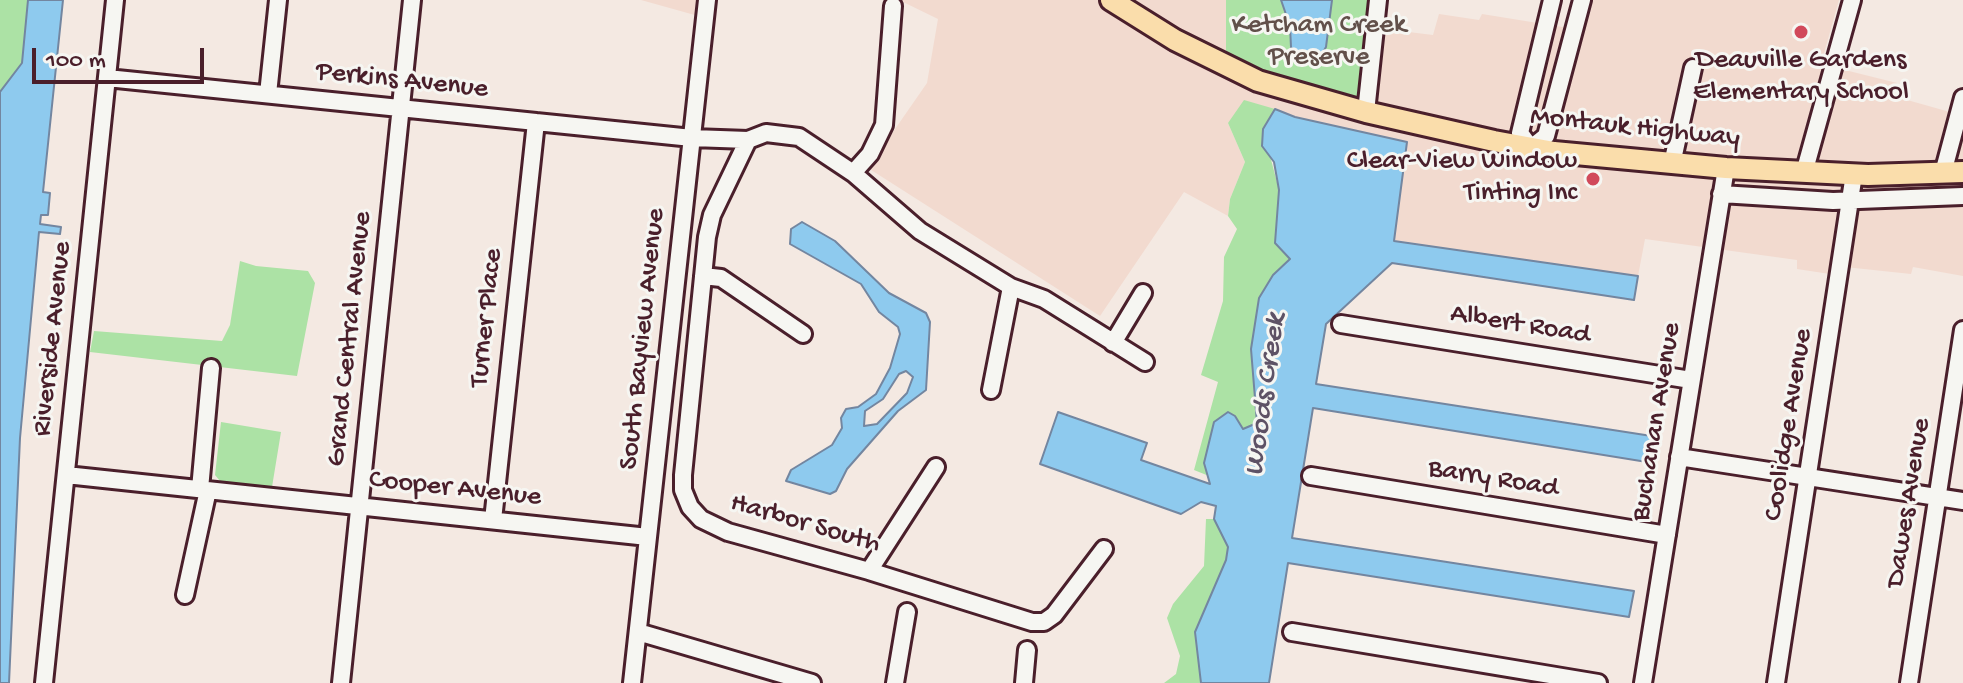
<!DOCTYPE html>
<html>
<head>
<meta charset="utf-8">
<style>
  body { margin:0 }
  #map { position:relative; width:1963px; height:683px; overflow:hidden; background:#f4e9e2; font-family:"Gochi Hand",sans-serif }
  canvas { display:block }
  .scale { position:absolute; left:32px; top:48px; width:172px; height:36px; box-sizing:border-box; border:4px solid #4a1f2b; border-top:0; padding-left:10px; font-size:24px; line-height:28px; white-space:nowrap; color:#4a1f2b; -webkit-text-stroke:6px #f6f6f2; paint-order:stroke }
</style>
</head>
<body>
<div id="map">
<canvas width="1963" height="683"></canvas>
<div class="scale">100 m</div>
</div>
<script>
const ctx = document.querySelector('canvas').getContext('2d');
ctx.lineJoin = 'round';
function paint(path, color) { ctx.fillStyle = color; ctx.fill(path, 'evenodd'); }
const poly = rows => new Path2D(rows.map(r => 'M' + r).join(''));
function trace(path, color, width, dash) { ctx.strokeStyle = color; ctx.lineWidth = width; ctx.lineCap = dash ? 'butt' : 'round'; ctx.setLineDash(dash || []); ctx.stroke(path); }
function drawText(font, color, halo, rows, align = 'center') {
  ctx.font = font + ' "Gochi Hand",sans-serif'; ctx.lineWidth = 6; ctx.setLineDash([]); ctx.textBaseline = 'middle'; ctx.strokeStyle = halo; ctx.fillStyle = color; for (const [text, x, y, turn = 0] of rows) {
    ctx.save(); ctx.translate(x, y); ctx.rotate((+turn || 0) * Math.PI / 180); ctx.textAlign = isNaN(turn) ? turn : align; if (halo) ctx.strokeText(text, 0, 0); ctx.fillText(text, 0, 0); ctx.restore();
  }
}
const built = poly([
  [641,0,711,0,709,19],
  [899,0,1226,0,1226,60,1357,100,1368,27,1433,35,1439,14,1479,20,1482,14,1581,30,1591,0,1839,0,1821,64,1897,83,1893,96,1957,114,1963,94,1963,276,1913,267,1911,274,1845,267,1843,276,1797,269,1797,260,1645,239,1638,276,1393,241,1295,117,1275,109,1228,123,1245,162,1230,199,1228,216,1184,192,1100,316,868,168,927,83,938,19]
]);
const green = poly([
  [0,0,28,0,22,63,0,92],
  [1226,0,1372,0,1358,100,1226,60],
  [1244,100,1275,109,1263,129,1279,190,1275,242,1290,259,1273,275,1259,298,1251,349,1257,423,1243,429,1235,416,1204,463,1209,476,1194,470,1218,382,1201,375,1223,301,1224,257,1237,229,1228,216,1230,199,1245,162,1228,123],
  [240,261,256,266,308,271,315,283,297,376,90,352,94,331,222,341,230,325],
  [221,422,281,432,272,487,220,481,215,475],
  [1206,519,1214,519,1228,547,1226,560,1195,632,1201,683,1164,683,1176,674,1180,656,1167,618,1173,604,1204,566]
]);
const water = poly([
  [28,0,63,0,43,192,50,193,48,215,41,215,40,224,61,227,60,234,39,232,20,438,9,683,0,683,0,92,22,63,28,0],
  [1281,0,1332,0,1326,47,1317,62,1305,63,1297,58,1291,47,1290,26,1281,0],
  [1275,109,1295,117,1407,142,1394,241,1638,276,1634,300,1392,263,1326,324,1316,384,1658,437,1653,463,1313,408,1292,538,1634,591,1629,617,1288,563,1269,683,1201,683,1195,632,1226,560,1228,547,1214,519,1216,506,1201,502,1181,514,1040,464,1058,412,1147,443,1141,460,1210,484,1204,463,1214,422,1228,412,1235,416,1243,429,1257,423,1251,349,1259,298,1273,275,1290,259,1275,243,1279,190,1274,162,1262,146,1263,129,1275,109],
  [802,222,835,241,889,293,926,313,930,322,926,390,898,411,847,469,836,491,830,494,786,481,791,470,832,445,842,428,841,418,846,409,858,407,876,394,890,368,900,334,898,327,879,312,861,284,790,244,791,229,802,222],
  [906,371,913,377,907,393,877,424,864,426,865,411,883,399,899,374,906,371]
]);
const minor = poly([
  [1552,0,1520,133,1531,148,1546,136,1582,0],
  [107,78,692,138,748,140,766,133,799,137,853,173,920,231,1011,287,991,390],
  [268,94,278,0],
  [1366,112,1378,0],
  [748,140,712,215,707,237,683,475,683,490,690,507,701,519,728,532,869,571,1032,622,1044,622,1054,615,1104,549],
  [1672,164,1693,68],
  [853,173,870,154,884,125,893,6],
  [1804,173,1852,0],
  [1943,173,1963,98],
  [1721,194,1833,201,1963,196],
  [703,276,721,278,803,334],
  [1011,287,1044,299,1145,362],
  [1341,324,1691,380],
  [1113,343,1143,293],
  [1679,457,1963,501],
  [66,475,648,537],
  [1311,476,1667,535],
  [200,489,211,368],
  [493,520,536,122],
  [869,571,936,467],
  [185,595,208,490],
  [638,632,812,683],
  [1292,632,1598,683],
  [44,683,115,0],
  [341,683,412,0],
  [632,683,707,0],
  [895,683,907,612],
  [1024,683,1027,650],
  [1643,683,1726,168],
  [1776,683,1854,174],
  [1909,683,1963,330]
]);
const major = poly([
  [1111,0,1175,40,1258,81,1366,112,1494,141,1554,152,1726,168,1868,175,1963,172]
]);
const markers = [
  [1801,32,8,"#d1495b"],
  [1593,179,8,"#d1495b"]
];
const parkNames = [
  ["Ketcham Creek",1319,27],
  ["Preserve",1319,59]
];
const poiNames = [
  ["Deauville Gardens",1801,62],
  ["Elementary School",1801,94],
  ["Clear-View Window",1577,163,"right"],
  ["Tinting Inc",1577,195,"right"]
];
const streetNames = [
  ["Perkins Avenue",402,82,6],
  ["Montauk Highway",1635,129,6],
  ["Turner Place",488,318,-84],
  ["Albert Road",1520,326,9],
  ["Riverside Avenue",54,339,-84],
  ["Grand Central Avenue",351,339,-84],
  ["South Bayview Avenue",644,339,-84],
  ["Buchanan Avenue",1658,422,-81],
  ["Coolidge Avenue",1790,425,-81],
  ["Barry Road",1493,480,9],
  ["Cooper Avenue",455,490,6],
  ["Dawes Avenue",1910,503,-81],
  ["Harbor South",805,525,16]
];
const waterNames = [
  ["Woods Creek",1267,395,-82]
];
paint(built, '#f2dacf');
paint(green, '#ace2a5');
paint(water, '#8ecaee');
trace(water, '#7386a0', 2);
trace(minor, '#4a1f2b', 22);
trace(major, '#4a1f2b', 26);
trace(minor, '#f6f6f2', 16);
trace(major, '#faddab', 20);
for (const [x, y, r, color] of markers) { const dot = new Path2D(); dot.arc(x, y, r, 0, 2 * Math.PI); ctx.fillStyle = color; ctx.fill(dot); trace(dot, '#f6f6f2', 3); }
drawText('28px', '#62504a', '#f6f6f2', parkNames);
drawText('28px', '#4a1f2b', '#f6f6f2', poiNames);
drawText('28px', '#4a1f2b', '#f6f6f2', streetNames);
drawText('italic 30px', '#5e5266', '#f6f6f2', waterNames);
</script>
</body>
</html>
